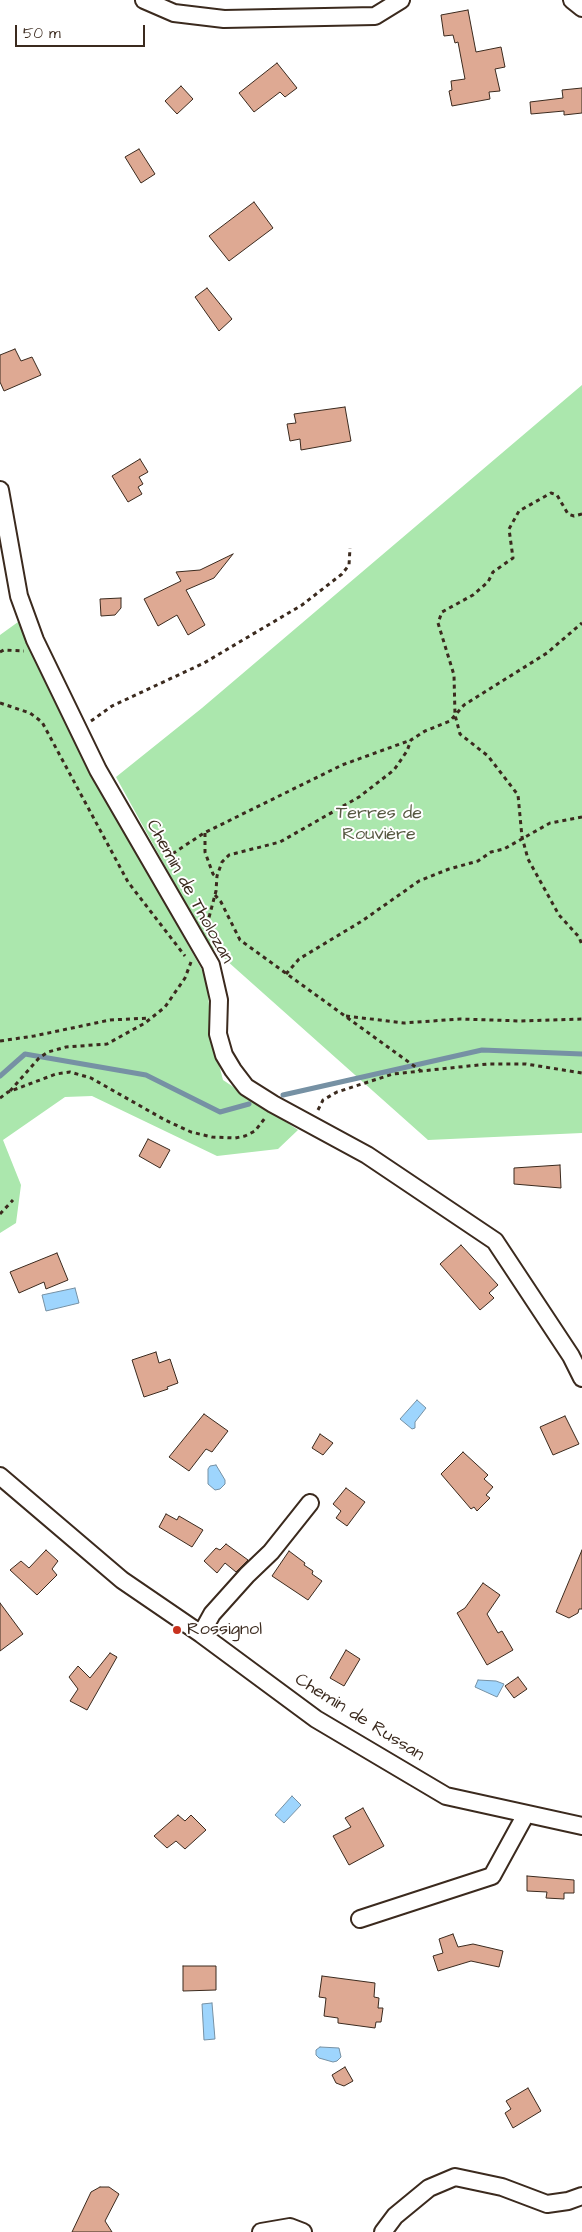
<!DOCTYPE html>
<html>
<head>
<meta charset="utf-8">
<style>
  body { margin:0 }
  #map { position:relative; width:582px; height:2232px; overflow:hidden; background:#fff; font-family:"Architects Daughter",sans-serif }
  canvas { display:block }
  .scale { position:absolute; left:15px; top:25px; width:130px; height:22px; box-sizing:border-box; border:2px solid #3b2a1e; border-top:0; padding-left:6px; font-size:15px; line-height:18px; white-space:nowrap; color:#3b2a1e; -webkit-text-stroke:4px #fff; paint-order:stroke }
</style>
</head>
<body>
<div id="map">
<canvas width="582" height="2232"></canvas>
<div class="scale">50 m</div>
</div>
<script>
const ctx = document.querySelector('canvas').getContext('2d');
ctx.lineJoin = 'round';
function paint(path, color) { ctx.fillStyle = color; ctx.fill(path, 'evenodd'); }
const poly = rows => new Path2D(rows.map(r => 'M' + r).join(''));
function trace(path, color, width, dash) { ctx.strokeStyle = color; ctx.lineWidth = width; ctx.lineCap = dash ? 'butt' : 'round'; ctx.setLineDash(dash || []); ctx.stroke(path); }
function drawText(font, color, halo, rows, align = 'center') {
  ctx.font = font + ' "Architects Daughter",sans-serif'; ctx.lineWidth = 4; ctx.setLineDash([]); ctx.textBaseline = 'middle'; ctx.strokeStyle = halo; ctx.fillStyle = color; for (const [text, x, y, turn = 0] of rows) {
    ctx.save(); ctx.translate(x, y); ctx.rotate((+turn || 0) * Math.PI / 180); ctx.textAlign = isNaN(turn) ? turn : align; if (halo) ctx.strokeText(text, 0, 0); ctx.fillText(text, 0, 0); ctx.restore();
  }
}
const green = poly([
  [582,385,582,1133,428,1140,208,944,116,777,202,708],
  [18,622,146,870,207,979,211,1034,223,1080,298,1130,278,1149,217,1156,92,1096,65,1097,3,1140,21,1185,16,1223,0,1233,0,635]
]);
const water = poly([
  [75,1288,79,1303,46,1311,42,1295,75,1288],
  [417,1400,426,1408,415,1422,415,1428,412,1429,400,1419,417,1400],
  [216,1465,225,1480,225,1484,220,1489,215,1490,208,1484,208,1469,210,1466,216,1465],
  [478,1680,496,1681,504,1684,497,1697,475,1687,478,1680],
  [292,1796,301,1805,284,1823,275,1815,292,1796],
  [212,2003,215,2039,204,2040,202,2004,212,2003],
  [320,2047,339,2048,341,2057,337,2061,333,2062,319,2058,316,2055,316,2050,320,2047]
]);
const stream = poly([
  [0,1076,25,1054,146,1075,220,1112,249,1104],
  [283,1095,482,1050,582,1054]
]);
const building = poly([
  [468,10,476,52,501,47,505,67,495,69,500,91,489,92,490,99,452,106,449,91,452,90,451,81,465,79,458,42,455,43,453,35,444,36,441,15,468,10],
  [277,63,297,88,285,97,280,92,254,112,239,93,277,63],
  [181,86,193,99,177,114,165,101,181,86],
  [582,88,582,113,564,115,564,111,531,114,530,102,563,98,562,90,582,88],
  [139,149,155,174,141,183,125,157,139,149],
  [254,202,273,228,229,261,209,236,254,202],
  [207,288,232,319,219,331,195,297,207,288],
  [15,349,21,361,32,357,41,375,4,391,0,382,0,355,15,349],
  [345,407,351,441,301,450,300,439,290,441,287,424,296,423,294,414,345,407],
  [140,459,148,472,139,477,143,484,138,487,142,494,128,502,112,476,140,459],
  [233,554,214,578,186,590,205,625,188,635,177,615,158,626,144,599,181,581,176,572,200,570,233,554],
  [121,598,121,608,115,615,101,616,100,599,121,598],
  [148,1139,170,1150,160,1168,139,1156,148,1139],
  [560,1165,561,1188,514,1184,514,1168,560,1165],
  [461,1245,498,1285,489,1293,494,1298,480,1310,440,1264,461,1245],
  [57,1253,68,1280,46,1289,44,1282,19,1293,10,1272,57,1253],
  [156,1352,159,1363,170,1359,178,1383,167,1387,168,1389,144,1397,132,1360,156,1352],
  [204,1414,228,1431,212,1452,206,1449,189,1471,169,1457,204,1414],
  [565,1416,579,1444,553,1455,540,1427,565,1416],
  [320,1434,333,1443,323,1455,312,1448,320,1434],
  [463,1452,488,1475,484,1479,493,1487,486,1495,490,1498,477,1511,474,1507,471,1509,441,1474,463,1452],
  [346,1488,365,1502,347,1526,336,1518,341,1511,333,1504,346,1488],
  [166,1514,177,1520,179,1516,203,1530,192,1547,159,1527,166,1514],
  [226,1544,248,1560,236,1572,225,1563,217,1573,204,1561,216,1548,220,1550,226,1544],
  [46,1550,58,1561,52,1569,57,1575,37,1595,10,1570,21,1561,29,1568,46,1550],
  [582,1550,582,1609,579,1609,578,1613,569,1618,556,1612,582,1550],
  [289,1551,305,1563,304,1565,313,1571,312,1574,322,1581,308,1600,272,1576,289,1551],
  [483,1583,500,1595,487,1614,498,1633,502,1631,513,1650,487,1665,457,1613,465,1608,483,1583],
  [0,1603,23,1634,0,1651,0,1603],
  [346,1650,360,1659,344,1686,330,1678,346,1650],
  [110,1653,117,1657,87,1710,70,1701,78,1689,69,1677,78,1666,90,1678,110,1653],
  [518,1677,527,1689,514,1698,505,1686,518,1677],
  [363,1808,384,1846,349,1865,333,1836,351,1827,345,1818,363,1808],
  [178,1815,185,1821,191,1815,206,1830,185,1849,176,1841,167,1848,154,1836,178,1815],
  [527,1876,574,1880,574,1893,564,1893,564,1899,546,1898,547,1892,527,1891,527,1876],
  [453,1934,458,1947,473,1944,503,1951,499,1967,471,1961,438,1971,433,1956,443,1953,439,1939,453,1934],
  [183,1966,216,1966,216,1990,183,1991,183,1966],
  [322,1976,375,1983,374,1997,379,1998,378,2008,383,2008,381,2022,376,2022,375,2028,338,2023,338,2018,324,2016,326,1998,319,1997,322,1976],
  [345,2067,353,2081,344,2086,336,2083,332,2075,345,2067],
  [528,2088,541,2111,513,2128,505,2113,511,2109,506,2101,528,2088],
  [100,2187,109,2187,119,2194,105,2221,112,2232,72,2232,91,2192,100,2187]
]);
const path = poly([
  [582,514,574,516,568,514,557,495,551,493,519,511,509,529,513,558,493,572,488,582,473,595,442,612,438,623,454,675,455,715,460,734,488,756,518,795,522,837,528,859,559,915,579,937,582,945],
  [0,652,4,650,24,651],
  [0,703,30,713,42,722,128,882,185,956],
  [91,721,112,706,204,663,302,605,342,574,349,565,350,548],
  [205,833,205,852,213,874,216,877],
  [166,858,204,833,342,765,411,740],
  [215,895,221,902,240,940,421,1071],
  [207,925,216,891,217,876,222,862,229,855,280,842,359,797,394,770,407,751,411,740,425,731,450,721,464,705,547,653,582,623],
  [286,974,299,959,362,921,419,881,449,869,478,861,491,852,504,849,550,823,582,817],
  [346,1016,404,1023,460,1019,521,1021,582,1019],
  [0,1041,34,1036,110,1020,150,1018],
  [10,1091,39,1058,48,1052,66,1047,107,1044,145,1023,165,1007,185,978,191,962],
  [0,1098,8,1092,56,1074,70,1072,91,1078,165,1120,191,1132,212,1137,235,1138,245,1136,255,1131,265,1118],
  [318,1110,323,1100,337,1092,393,1074,488,1064,526,1064,582,1073],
  [0,1214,13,1200]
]);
const street = poly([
  [144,0,174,13,224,19,375,16,401,0],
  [572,0,582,8],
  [0,490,19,596,35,640,98,770,211,965,219,1000,218,1034,224,1055,233,1070,246,1087,273,1104,367,1155,495,1241,571,1356,582,1378],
  [0,1476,122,1580,201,1634,316,1719,446,1796,582,1826],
  [201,1634,212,1614,247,1575,271,1552,310,1503],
  [360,1919,492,1876,526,1814],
  [261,2232,290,2227,303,2232],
  [383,2232,395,2216,429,2188,455,2177,502,2187,547,2204,568,2201,582,2196]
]);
const markers = [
  [177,1630,5,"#c8321e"]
];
const parkNames = [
  ["Terres de",379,814],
  ["Rouvière",379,835]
];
const streetNames = [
  ["Chemin de Tholozan",189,892,61],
  ["Chemin de Russan",359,1718,32]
];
const poiNames = [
  ["Rossignol",187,1630]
];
paint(green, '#abe7ad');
paint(water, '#9ed5fd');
trace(water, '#7691a4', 1);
trace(stream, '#7691a4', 5);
paint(building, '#dea993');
trace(building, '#3b2a1e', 1);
trace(street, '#3b2a1e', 20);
trace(path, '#3b2a1e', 3, [4, 4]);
trace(street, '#fff', 16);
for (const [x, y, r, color] of markers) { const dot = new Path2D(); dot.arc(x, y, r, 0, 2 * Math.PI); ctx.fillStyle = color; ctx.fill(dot); trace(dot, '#fff', 2); }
drawText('18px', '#575942', '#fff', parkNames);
drawText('18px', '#3b2a1e', '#fff', streetNames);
drawText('18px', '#3b2a1e', '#fff', poiNames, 'left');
</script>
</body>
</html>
